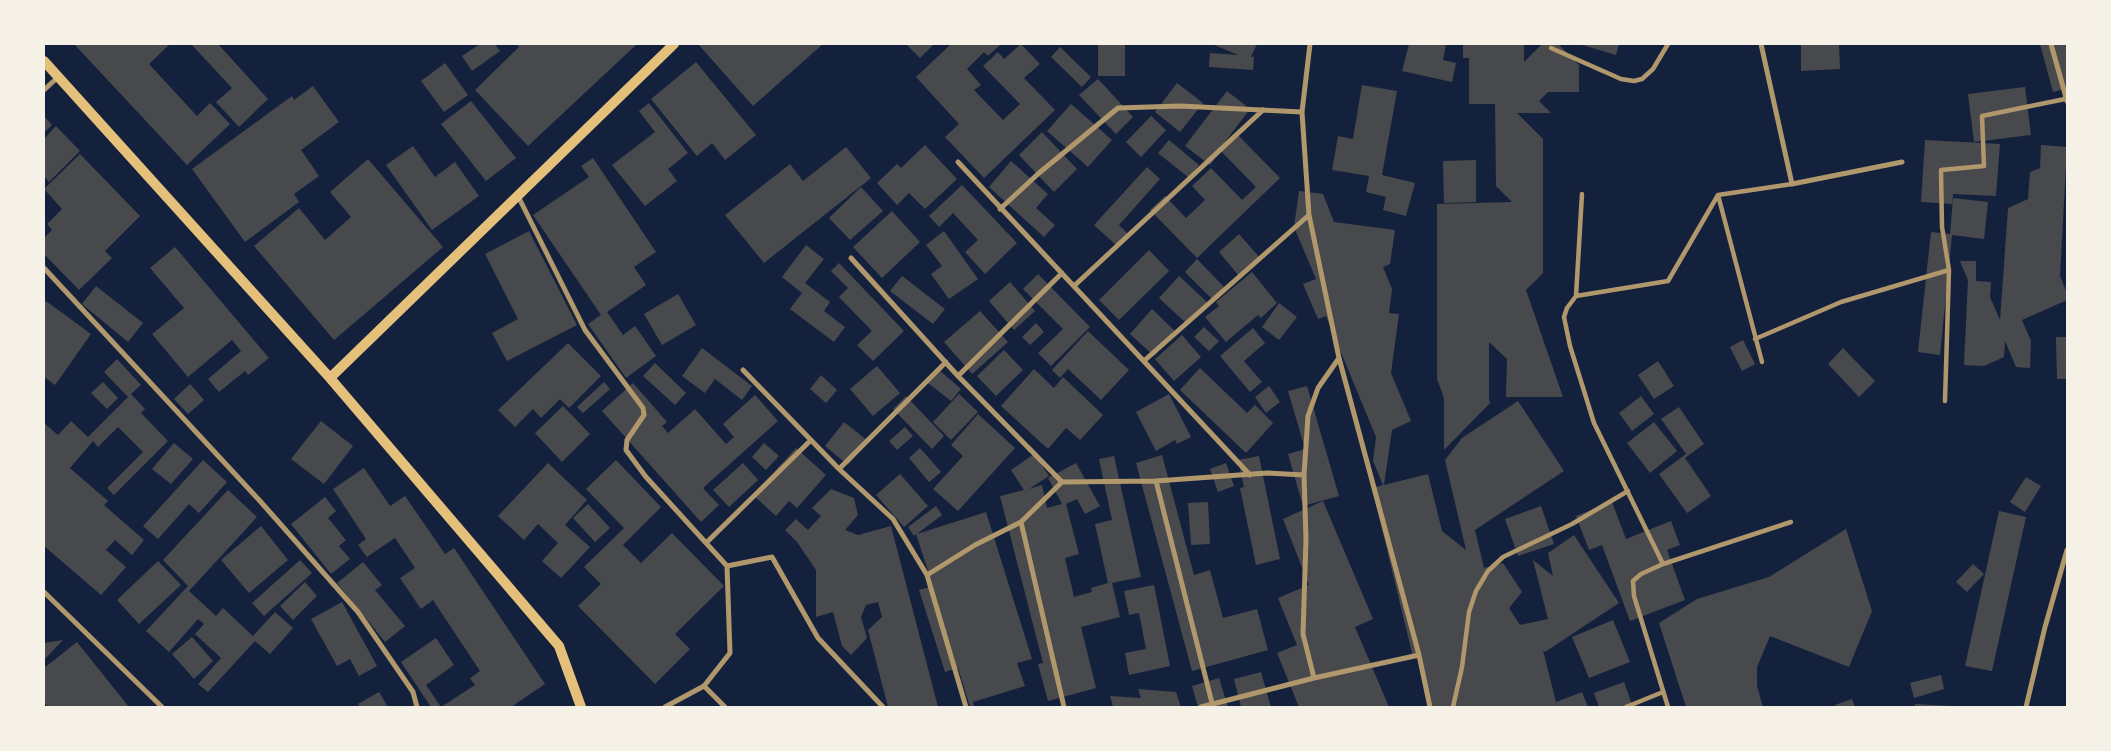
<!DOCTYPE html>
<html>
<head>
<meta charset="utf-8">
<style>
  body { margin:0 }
  #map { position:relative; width:2111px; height:751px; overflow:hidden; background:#14213d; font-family:"Playfair Display",serif }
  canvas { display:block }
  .frame { position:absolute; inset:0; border:45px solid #f6f1e7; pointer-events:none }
</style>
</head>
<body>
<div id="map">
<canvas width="2111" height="751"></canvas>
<div class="frame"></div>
</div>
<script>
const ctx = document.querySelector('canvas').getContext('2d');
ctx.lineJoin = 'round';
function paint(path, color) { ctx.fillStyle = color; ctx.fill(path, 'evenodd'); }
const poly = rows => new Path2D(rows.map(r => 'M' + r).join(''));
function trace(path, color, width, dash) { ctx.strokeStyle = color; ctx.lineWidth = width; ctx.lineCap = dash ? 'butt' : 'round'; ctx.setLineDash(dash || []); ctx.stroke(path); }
const building = poly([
  [74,44,170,44,149,64,197,116,210,103,230,124,187,165],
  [191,44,218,44,268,99,239,127,216,102,232,88],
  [480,44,495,44,500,51,472,71,462,56],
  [516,44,637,44,528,146,475,90,519,47],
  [698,44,823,44,753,106],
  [906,44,934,44,920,58],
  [951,44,1000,45,988,56,984,52,967,69,981,85,974,90,1003,120,1020,104,983,66,998,52,1004,59,1021,44,1040,64,1024,78,1055,110,984,178,945,137,959,124,916,77],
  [1098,44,1125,44,1125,76,1098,76],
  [1212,44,1257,44,1251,57,1254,57,1253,70,1209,67,1210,53,1238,55],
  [1409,44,1446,44,1443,60,1456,63,1452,82,1402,71],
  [1463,44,1524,44,1524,62,1542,44,1558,44,1579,65,1579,92,1548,92,1539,101,1551,113,1517,113,1543,139,1543,273,1526,290,1563,397,1506,397,1507,359,1489,342,1489,401,1491,402,1444,450,1444,398,1437,379,1437,204,1512,202,1496,186,1495,104,1469,104,1469,58,1463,58],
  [1579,44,1619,44,1616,55],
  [1839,44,1840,69,1801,71,1801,45],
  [2040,44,2067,44,2067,88,2053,92],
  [1060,47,1091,77,1082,87,1051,57],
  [696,62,756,135,725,160,712,143,697,156,651,99],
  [445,63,468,95,444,112,421,81],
  [1098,79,1133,117,1116,134,1079,95],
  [1177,83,1203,103,1180,132,1155,112],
  [1362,85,1397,91,1382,175,1415,183,1406,216,1383,210,1386,197,1366,192,1369,176,1332,170,1338,136,1353,139],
  [313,86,339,122,301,150,319,176,294,194,299,202,245,242,192,169,292,96,294,100],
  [2025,87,2031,135,1974,142,1968,94],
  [1227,91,1250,109,1222,146,1236,133,1280,178,1197,258,1150,210,1165,196,1186,218,1205,200,1192,186,1211,168,1242,200,1256,187,1221,151,1210,165,1185,146],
  [471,101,516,158,486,181,441,124],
  [649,103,688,153,668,169,677,181,645,206,612,165,655,132,639,111],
  [1071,104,1112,140,1088,167,1047,131],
  [44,116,52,125,44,133],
  [1151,116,1166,130,1141,157,1126,142],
  [56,126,80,151,49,182,44,176,44,139],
  [1042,132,1077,169,1054,192,1019,155],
  [1169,140,1199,165,1189,178,1158,153],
  [1925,140,2000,144,1996,196,1953,194,1952,204,1921,202],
  [925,145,957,179,925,209,909,193,897,205,877,183,897,164,901,168],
  [2041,145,2067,147,2060,276,2067,293,2067,300,2022,320,2031,341,2030,368,2016,367,2005,341,2004,357,1984,366,1964,365,1968,280,1960,261,1976,261,1976,281,1991,282,1990,297,2000,320,2008,208,2028,199,2030,172,2040,168],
  [413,146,435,177,455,162,479,196,432,230,386,165],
  [846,147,871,178,764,263,725,215,790,164,803,181],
  [80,154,140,216,105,251,112,258,79,290,44,254,44,238,52,230,47,224,62,209,44,189],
  [593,158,656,252,634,267,646,285,607,312,623,335,635,326,656,356,626,378,588,324,601,315,533,215,589,177,581,166],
  [368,159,443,247,334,340,254,246,299,208,325,240,351,217,330,192],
  [1476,160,1476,202,1444,203,1443,161],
  [1011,161,1048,194,1036,208,1055,225,1044,237,989,187],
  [1147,167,1160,179,1119,225,1128,234,1118,247,1094,225],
  [962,185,1017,243,985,274,965,252,978,240,953,213,939,227,929,216],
  [861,187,883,211,850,240,829,218],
  [1299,191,1323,194,1334,222,1395,230,1390,264,1383,267,1392,289,1389,313,1399,314,1391,373,1411,421,1392,430,1384,485,1428,474,1442,531,1466,550,1445,460,1462,438,1518,401,1564,471,1475,530,1484,568,1503,563,1522,592,1509,608,1520,625,1548,619,1533,560,1553,576,1548,553,1574,535,1619,603,1545,652,1543,650,1556,702,1582,692,1588,707,1432,707,1419,655,1413,657,1372,488,1383,485,1373,461,1376,437,1326,316,1318,319,1303,284,1316,279,1294,227],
  [1953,198,1988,202,1984,239,1952,235,1940,355,1918,352,1931,232,1950,234],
  [892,211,920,242,882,278,853,247],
  [529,231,577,325,507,361,492,333,518,319,485,254],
  [944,231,978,279,949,299,931,274,942,266,926,245],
  [1239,234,1260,258,1239,276,1219,252],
  [806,245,824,259,805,283,830,302,824,311,845,327,834,342,790,309,802,293,782,277],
  [175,247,269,358,248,375,245,371,219,392,208,379,241,351,232,340,188,377,152,334,184,308,150,268],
  [1149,250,1169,271,1119,320,1099,300],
  [1197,259,1224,287,1212,299,1185,272],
  [839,263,904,331,873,361,857,345,872,331,839,297,848,288,831,271],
  [1252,272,1277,303,1261,318,1258,315,1226,342,1205,317,1219,306,1216,302],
  [1038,274,1090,327,1051,366,1038,353,1063,329,1023,289],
  [902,276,945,309,933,324,890,291],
  [1179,276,1207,302,1187,324,1159,298],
  [1010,282,1035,311,1014,330,989,301],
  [96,286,143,323,128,342,82,304],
  [678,294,696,325,662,345,644,314],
  [46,301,91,334,55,385,44,377,44,304],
  [1279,303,1297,317,1279,340,1262,327],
  [1152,309,1176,332,1154,356,1130,334],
  [980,311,1008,342,972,374,944,342],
  [1036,323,1044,332,1030,345,1022,337],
  [1204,327,1219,341,1209,351,1194,337],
  [1253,328,1265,343,1244,361,1262,382,1250,392,1220,356],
  [1088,331,1129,370,1101,400,1068,369,1060,378,1052,370],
  [1182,335,1201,357,1174,381,1155,359],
  [2056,337,2067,337,2067,379,2057,379],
  [1743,340,1755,364,1742,371,1730,347],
  [568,343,601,376,569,408,560,399,541,418,533,409,515,427,498,410],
  [702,348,752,386,742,400,715,379,705,393,682,376],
  [1843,348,1875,381,1859,397,1828,364],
  [1004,350,1023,370,996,396,977,376],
  [117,359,141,385,131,394,145,409,141,413,168,441,114,495,107,488,143,452,118,427,98,447,93,441,70,468,108,501,104,505,144,540,132,555,115,540,106,550,126,567,101,595,44,546,44,423,58,435,71,421,88,437,128,397,104,372],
  [1658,361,1674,386,1654,399,1638,375],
  [655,363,686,393,675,405,643,376],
  [877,366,900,393,873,416,850,389],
  [1200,368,1247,413,1255,405,1273,423,1246,453,1180,390],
  [1034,369,1054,388,1063,377,1103,415,1080,440,1066,428,1048,449,1001,406],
  [939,370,961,389,951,401,928,383],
  [821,375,837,390,826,403,810,389],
  [103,382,118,398,107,409,91,393],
  [604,382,610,389,583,413,577,407],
  [633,383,667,422,662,426,668,433,695,409,726,444,734,437,723,424,755,395,778,421,703,488,719,505,701,522,602,411],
  [190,384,204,400,188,414,174,399],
  [1269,386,1280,402,1266,413,1255,397],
  [1307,386,1339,496,1303,506,1288,454,1305,449,1288,391],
  [959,394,978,412,951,440,933,422],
  [1169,394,1191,437,1177,444,1175,440,1156,451,1136,412],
  [906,396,944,436,932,449,893,409],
  [1641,396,1654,414,1632,431,1619,413],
  [563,406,590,434,562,462,535,433],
  [1679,407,1704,444,1685,458,1711,496,1687,513,1659,474,1686,454,1661,419],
  [978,414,1015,448,958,511,933,489,963,456,951,445],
  [321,421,353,446,324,484,291,459],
  [844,422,868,441,848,465,825,446],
  [1654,422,1677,451,1650,473,1627,443],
  [905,427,913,436,897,450,889,441],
  [174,443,193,459,171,484,152,469],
  [764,443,779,456,766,470,752,457],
  [796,448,826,475,797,508,789,501,776,516,753,495],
  [920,448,941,472,929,482,909,458],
  [1034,454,1049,476,1029,489,1042,485,1047,508,1062,504,1048,478,1076,463,1100,506,1085,514,1077,499,1066,504,1079,554,1065,558,1074,597,1092,592,1091,588,1108,583,1095,524,1112,520,1099,459,1114,456,1141,577,1112,583,1120,617,1081,627,1096,688,1048,701,1038,664,1043,663,1000,496,1024,490,1011,470],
  [1162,455,1194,575,1210,570,1223,618,1257,609,1268,650,1192,671,1136,463],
  [1259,456,1280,559,1256,565,1240,488,1244,487,1238,460],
  [203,460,227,482,199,513,189,504,158,539,143,526],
  [616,460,661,507,623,545,641,563,672,533,724,586,675,634,690,649,655,684,578,606,601,584,584,567,624,528,586,489],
  [548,463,587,500,565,525,590,547,561,578,542,561,558,543,538,524,524,540,498,516],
  [743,463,758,480,729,507,713,490],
  [1226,463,1234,486,1218,492,1210,469],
  [364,468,390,506,405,496,445,554,454,548,545,684,511,707,431,707,401,662,436,638,454,665,426,685,441,707,475,685,470,678,480,671,433,600,421,609,400,578,415,568,395,538,367,557,358,545,366,539,333,489],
  [900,474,928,506,904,527,876,495],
  [2026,477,2041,486,2025,512,2010,502],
  [831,489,854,498,858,515,845,530,858,535,891,526,938,707,888,707,868,630,882,617,878,602,866,605,861,617,867,638,851,655,842,646,833,612,816,617,816,570,797,542,785,530,796,519,808,530,821,516,812,508],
  [228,490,257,517,189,591,216,616,223,608,253,636,275,612,293,628,270,654,255,641,208,692,198,684,221,658,195,634,204,624,198,619,169,652,146,631,188,586,163,560],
  [325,497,336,511,328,518,346,540,339,546,350,559,331,574,291,524],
  [1323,501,1373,619,1355,627,1389,707,1299,707,1277,653,1297,645,1278,598,1309,585,1283,519],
  [1208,502,1210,544,1191,545,1188,503],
  [1612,502,1626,539,1671,521,1680,545,1667,550,1685,600,1630,621,1602,545,1589,550,1576,516],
  [588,504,610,528,595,542,573,518],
  [936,506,942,515,917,534,986,512,1032,659,1017,663,1025,686,973,702,974,707,970,707,958,668,945,672,919,590,933,586,916,534,914,536,908,527],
  [1541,506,1554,544,1518,556,1505,519],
  [1999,511,2026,517,1992,671,1965,666],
  [261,526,288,560,249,593,221,560],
  [1846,529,1872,611,1849,667,1770,636,1757,667,1757,686,1763,707,1686,707,1659,623,1697,599,1769,577],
  [300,560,312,573,264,616,252,603],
  [158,561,181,585,139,624,117,600],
  [363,562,382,585,375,590,405,626,385,642,337,583],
  [1973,564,1984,574,1967,592,1956,582],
  [305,582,317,596,293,620,280,606],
  [1154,585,1170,666,1129,675,1125,653,1146,649,1139,613,1129,615,1124,591],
  [342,602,377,666,359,676,350,659,337,666,311,619],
  [1613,620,1630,662,1589,678,1572,637],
  [192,637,213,661,194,679,172,654],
  [63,640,44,660,44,643],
  [77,642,129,707,48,707,44,702,44,668],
  [1261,672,1271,707,1241,707,1234,679],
  [1941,675,1944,689,1914,698,1910,683],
  [1219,678,1228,707,1198,707,1192,686],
  [1624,682,1633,707,1599,707,1594,693],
  [1138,689,1176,692,1181,707,1113,707,1110,696,1141,698],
  [379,692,388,707,360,707,358,704],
  [1852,699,1855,707,1835,707,1835,705],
  [1915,704,1952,706,1952,707,1915,707]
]);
const pedestrian = poly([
  [1551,48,1621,79,1634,81,1642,79,1653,69,1668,44],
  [1718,195,1762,362],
  [1576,296,1582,194],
  [1755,339,1841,302,1949,270],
  [1945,401,1949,270,1942,227,1941,170,1984,166,1982,116,2065,99],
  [1663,564,1594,423,1570,346,1564,317,1567,308,1576,296,1668,281,1718,195,1792,184],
  [1453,707,1462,667,1469,612,1476,591,1488,571,1503,557,1572,524,1628,491],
  [1626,707,1663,692],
  [1668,707,1634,596,1633,581,1641,574,1663,564,1791,522]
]);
const minor = poly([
  [1310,44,1302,112,1309,215,1339,358,1419,655,1430,707],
  [1761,44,1792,184,1902,162],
  [2051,44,2067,101],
  [44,90,58,77],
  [958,162,1250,475],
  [518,196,585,330,643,408,644,415,627,440,626,450,646,477,727,566],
  [1000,209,1039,173,1118,108,1180,106,1302,112],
  [851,258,958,376,1062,482],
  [44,268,260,501,358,612,413,692,417,707],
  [1074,286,1263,110],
  [1145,360,1309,215],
  [743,370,839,469,893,519,927,575,966,707],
  [958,376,1062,273],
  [839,469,946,362],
  [1156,481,1213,707],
  [1021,522,1064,707],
  [706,543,811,440],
  [927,575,975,545,1021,522,1062,482,1156,481,1267,473,1304,475],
  [44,592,162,707],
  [1314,678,1303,634,1306,539,1304,475,1308,416,1318,388,1339,358],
  [704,686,730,653,727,566,772,557,818,638,883,707],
  [665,707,704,686,725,707],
  [1201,707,1314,678,1419,655],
  [2026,707,2045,627,2067,550]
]);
const secondary = poly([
  [44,61,330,378,559,646,581,707],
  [330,378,674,44]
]);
paint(building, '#48494c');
trace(pedestrian, '#b1986c', 4.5);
trace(minor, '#b1986c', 5);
trace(secondary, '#e5c07b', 10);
</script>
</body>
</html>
